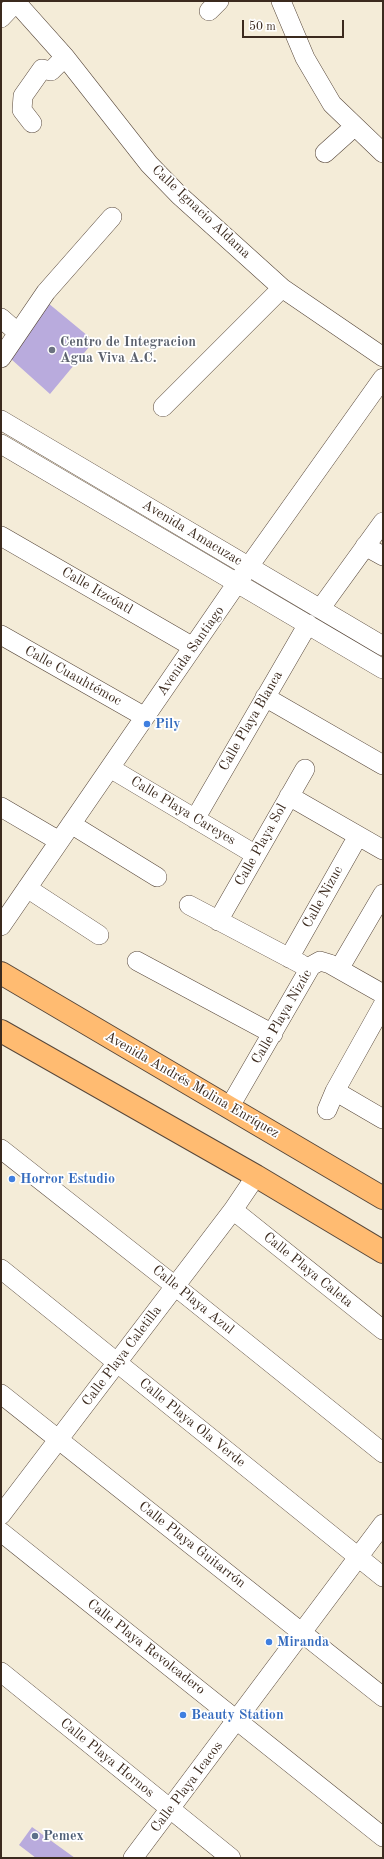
<!DOCTYPE html>
<html>
<head>
<meta charset="utf-8">
<style>
  body { margin:0 }
  #map { position:relative; width:384px; height:1859px; overflow:hidden; background:#f4ecd8; font-family:"Old Standard TT",serif }
  canvas { display:block }
  .frame { position:absolute; inset:0; border:2px solid #3b2a1e; pointer-events:none }
  .scale { position:absolute; left:242px; top:20px; width:102px; height:18px; box-sizing:border-box; border:2px solid #3b2a1e; border-top:0; padding-left:5px; font-size:12px; line-height:14px; white-space:nowrap; color:#3b2a1e; -webkit-text-stroke:3px #fff; paint-order:stroke }
</style>
</head>
<body>
<div id="map">
<canvas width="384" height="1859"></canvas>
<div class="frame"></div>
<div class="scale">50 m</div>
</div>
<script>
const ctx = document.querySelector('canvas').getContext('2d');
ctx.lineJoin = 'round';
function paint(path, color) { ctx.fillStyle = color; ctx.fill(path, 'evenodd'); }
const poly = rows => new Path2D(rows.map(r => 'M' + r).join(''));
function trace(path, color, width, dash) { ctx.strokeStyle = color; ctx.lineWidth = width; ctx.lineCap = dash ? 'butt' : 'round'; ctx.setLineDash(dash || []); ctx.stroke(path); }
function drawText(font, color, halo, rows, align = 'center') {
  ctx.font = font + ' "Old Standard TT",serif'; ctx.lineWidth = 3.5; ctx.setLineDash([]); ctx.textBaseline = 'middle'; ctx.strokeStyle = halo; ctx.fillStyle = color; for (const [text, x, y, turn = 0] of rows) {
    ctx.save(); ctx.translate(x, y); ctx.rotate((+turn || 0) * Math.PI / 180); ctx.textAlign = isNaN(turn) ? turn : align; if (halo) ctx.strokeText(text, 0, 0); ctx.fillText(text, 0, 0); ctx.restore();
  }
}
const building = poly([
  [48,303,94,341,50,394,11,359],
  [32,1827,75,1858,36,1858,19,1845]
]);
const minor = poly([
  [15,1,65,57,149,164,179,195,282,288,383,357],
  [281,1,305,58,332,104,383,153],
  [209,11,219,1],
  [1,18,16,2],
  [32,123,22,110,23,96,42,69,51,71,65,57],
  [325,153,355,126],
  [1,318,17,332],
  [1,358,46,292,112,217],
  [163,407,282,288],
  [1,420,383,646],
  [1,444,383,669],
  [1,536,193,647],
  [365,546,383,556],
  [320,609,383,522],
  [1,635,145,717],
  [265,697,383,765],
  [110,768,256,855],
  [289,796,383,850],
  [1,807,59,841],
  [195,819,308,624],
  [71,824,157,877],
  [27,888,99,935],
  [189,905,301,964],
  [218,921,305,769],
  [1,926,237,583,383,378],
  [289,958,358,836],
  [137,961,273,1034],
  [339,969,383,894],
  [335,1091,383,1119],
  [229,1108,311,966,320,961,330,964,383,994],
  [327,1110,335,1091,383,1005],
  [1,1149,175,1286,383,1453],
  [233,1210,383,1330],
  [1,1269,383,1577],
  [1,1394,383,1697],
  [1,1515,233,1210,256,1176],
  [1,1532,383,1837],
  [1,1672,231,1858],
  [133,1858,383,1524]
]);
const major = poly([
  [1,973,383,1198],
  [1,1031,256,1176,383,1252]
]);
const markers = [
  [52,350,4,"#6b7280"],
  [147,724,4,"#3f7fe0"],
  [12,1179,4,"#3f7fe0"],
  [269,1642,4,"#3f7fe0"],
  [183,1715,4,"#3f7fe0"],
  [35,1836,4,"#5c6f8a"]
];
const streetNames = [
  ["Calle Ignacio Aldama",201,212,43],
  ["Avenida Amacuzac",192,533,31],
  ["Calle Itzcóatl",97,591,30],
  ["Avenida Santiago",191,651,-55],
  ["Calle Cuauhtémoc",73,676,29],
  ["Calle Playa Blanca",251,721,-60],
  ["Calle Playa Careyes",183,811,31],
  ["Calle Playa Sol",261,845,-61],
  ["Calle Nizuc",323,897,-61],
  ["Calle Playa Nizúc",282,1017,-60],
  ["Avenida Andrés Molina Enríquez",192,1085,30],
  ["Calle Playa Caleta",308,1270,39],
  ["Calle Playa Azul",193,1300,39],
  ["Calle Playa Caletilla",122,1356,-53],
  ["Calle Playa Ola Verde",192,1423,39],
  ["Calle Playa Guitarrón",192,1545,38],
  ["Calle Playa Revolcadero",146,1647,38],
  ["Calle Playa Hornos",107,1758,39],
  ["Calle Playa Icacos",187,1787,-53]
];
const worshipNames = [
  ["Centro de Integracion",60,342],
  ["Agua Viva A.C.",60,358]
];
const shopNames = [
  ["Pily",155,724],
  ["Horror Estudio",20,1179],
  ["Miranda",277,1642],
  ["Beauty Station",191,1715]
];
const serviceNames = [
  ["Pemex",43,1836]
];
paint(building, '#b9abdd');
trace(minor, '#57473a', 20);
trace(major, '#57473a', 24);
trace(minor, '#fff', 19);
trace(major, '#ffbb71', 22);
for (const [x, y, r, color] of markers) { const dot = new Path2D(); dot.arc(x, y, r, 0, 2 * Math.PI); ctx.fillStyle = color; ctx.fill(dot); trace(dot, '#fff', 1.5); }
drawText('14px', '#3b2a1e', '#fff', streetNames);
drawText('bold 14px', '#5b616d', '#fff', worshipNames, 'left');
drawText('bold 14px', '#366cbe', '#fff', shopNames, 'left');
drawText('bold 14px', '#4e5e75', '#fff', serviceNames, 'left');
</script>
</body>
</html>
